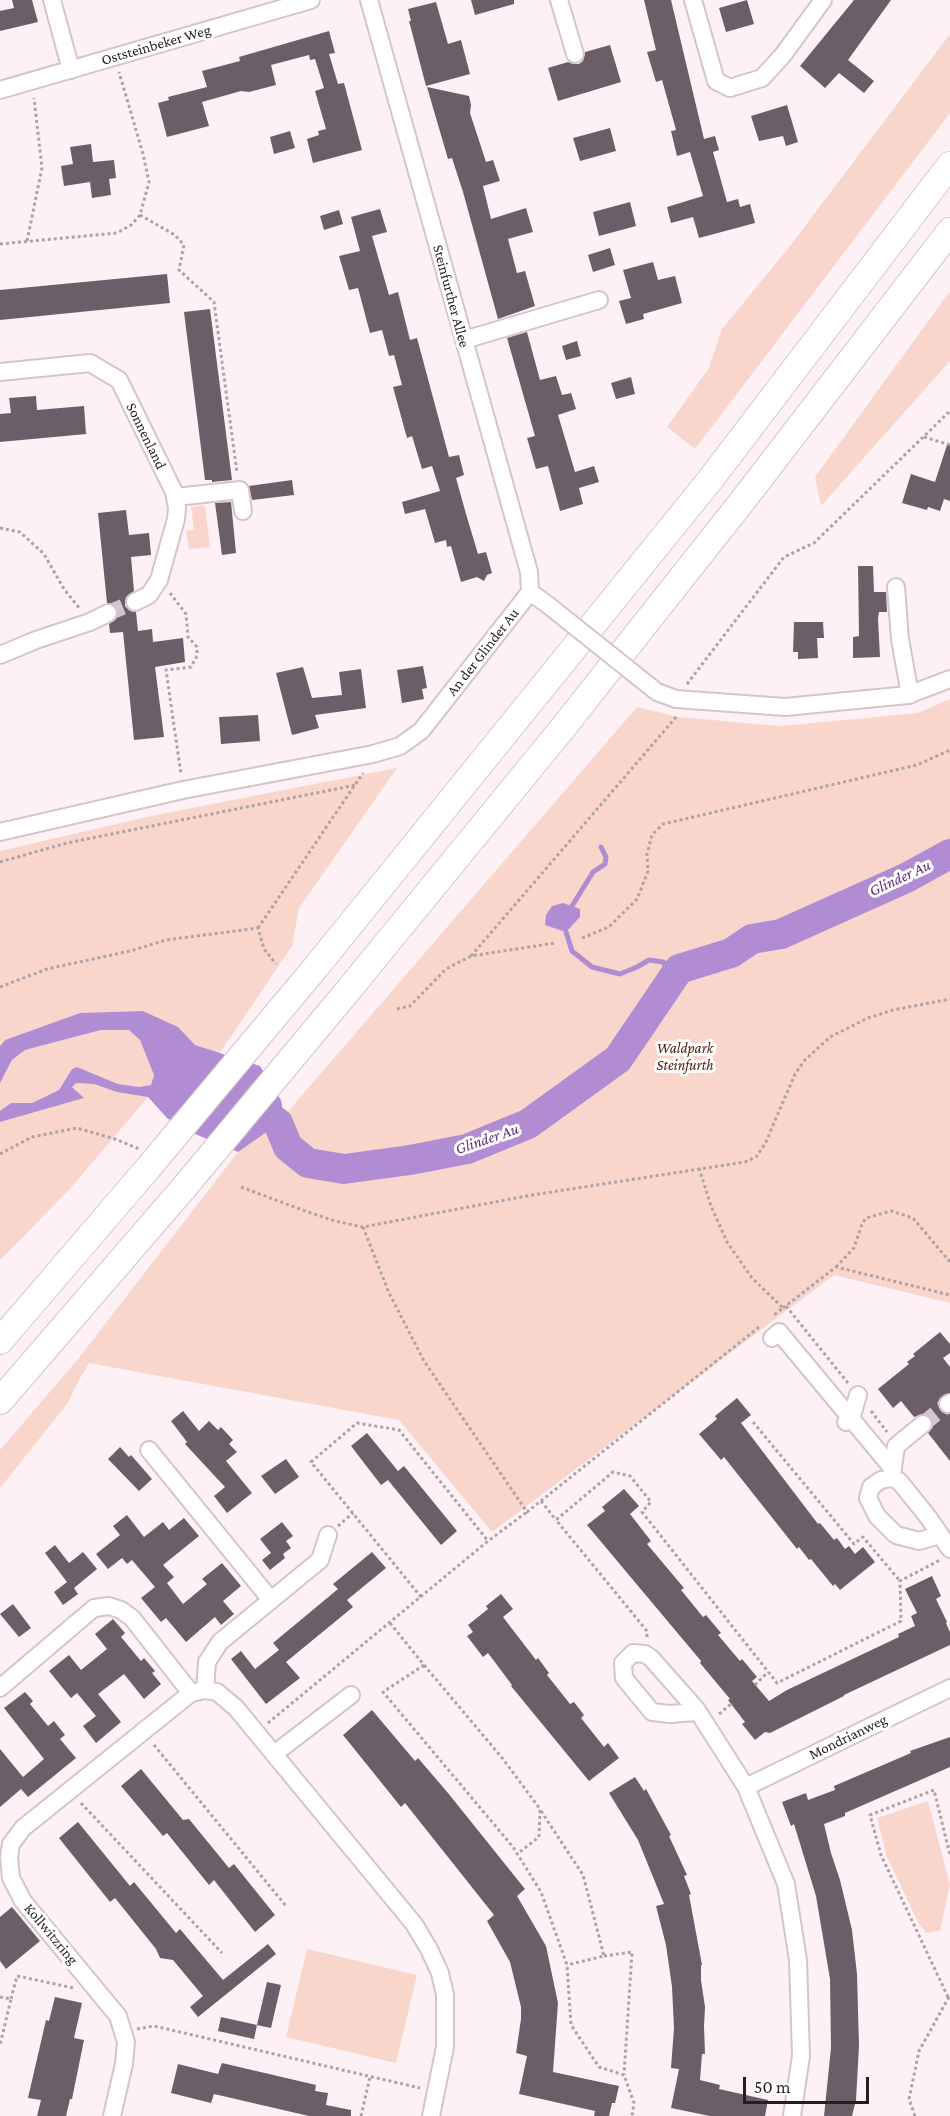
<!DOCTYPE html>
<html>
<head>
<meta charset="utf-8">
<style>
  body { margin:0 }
  #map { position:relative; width:950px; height:2116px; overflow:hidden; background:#fdf1f6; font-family:"Crimson Pro",serif }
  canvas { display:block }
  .scale { position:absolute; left:743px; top:2077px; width:126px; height:27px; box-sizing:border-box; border:3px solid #251e21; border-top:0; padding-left:8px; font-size:18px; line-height:21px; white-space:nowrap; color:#251e21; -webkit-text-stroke:4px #fff; paint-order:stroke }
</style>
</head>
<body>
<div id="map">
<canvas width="950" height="2116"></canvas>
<div class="scale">50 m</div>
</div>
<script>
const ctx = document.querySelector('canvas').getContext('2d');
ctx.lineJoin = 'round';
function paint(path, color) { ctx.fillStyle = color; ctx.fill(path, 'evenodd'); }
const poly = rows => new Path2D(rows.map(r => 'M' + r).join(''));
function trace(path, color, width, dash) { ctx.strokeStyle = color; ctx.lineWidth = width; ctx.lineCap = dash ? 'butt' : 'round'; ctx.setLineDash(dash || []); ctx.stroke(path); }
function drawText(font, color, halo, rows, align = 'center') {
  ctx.font = font + ' "Crimson Pro",serif'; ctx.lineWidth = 6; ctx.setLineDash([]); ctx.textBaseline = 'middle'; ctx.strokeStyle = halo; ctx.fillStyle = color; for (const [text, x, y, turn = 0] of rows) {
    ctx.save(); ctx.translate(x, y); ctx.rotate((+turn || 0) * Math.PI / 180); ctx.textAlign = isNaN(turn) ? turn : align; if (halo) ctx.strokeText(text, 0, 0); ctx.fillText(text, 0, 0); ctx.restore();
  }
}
const green = poly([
  [950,34,950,113,695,449,667,427,709,368,722,329,790,246],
  [950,291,950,361,821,506,815,477],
  [205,505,210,547,189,549,186,531,194,530,191,507],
  [950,699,950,1303,834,1275,492,1532,399,1420,89,1363,79,1380,67,1404,0,1488,0,1450,78,1359,238,1152,278,1123,637,707,678,717,781,726,918,713],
  [397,768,299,908,292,946,219,1054,195,1045,177,1027,143,1011,80,1013,5,1040,0,1046,0,851,151,816],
  [101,1030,130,1030,140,1039,154,1075,148,1097,70,1189,0,1260,0,1122,83,1098,72,1086,76,1083,94,1084,117,1092,149,1085,139,1087,118,1084,77,1067,72,1069,59,1090,32,1103,11,1103,0,1111,0,1083,12,1060,25,1050],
  [928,1801,950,1885,940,1931,926,1933,918,1922,887,1857,877,1818],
  [307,1949,417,1975,396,2063,286,2037]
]);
const water = poly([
  [563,903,580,909,580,917,566,932,545,925,546,915,552,906],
  [143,1011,178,1027,195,1045,260,1066,281,1100,284,1117,278,1124,238,1152,188,1131,167,1118,148,1097,117,1092,94,1084,76,1083,72,1087,84,1098,0,1122,0,1111,11,1103,32,1103,59,1090,72,1069,77,1067,118,1084,139,1087,151,1085,154,1075,140,1040,129,1030,101,1030,25,1050,12,1060,0,1083,0,1046,5,1040,80,1013]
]);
const stream = poly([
  [572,906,593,872,605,864,606,857,601,847],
  [566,932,572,951,592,967,620,974,637,967,649,960,663,962,669,971,670,983]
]);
const river = poly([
  [243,1104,270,1117,278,1123,288,1147,308,1163,344,1169,410,1160,467,1149,528,1124,618,1059,679,969,731,953,752,939,781,934,906,878,950,854]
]);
const building = poly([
  [12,0,32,0,38,22,0,31,0,11,14,8],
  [471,0,514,0,514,4,475,15],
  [644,0,671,0,704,139,715,136,719,150,713,152,727,202,738,199,740,207,750,204,755,223,699,238,693,217,671,223,667,207,703,196,690,152,677,156,671,131,676,130,662,80,656,82,647,52,656,50],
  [747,0,754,24,726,32,719,8],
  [854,0,891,0,848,60,874,81,864,93,839,73,825,88,800,66],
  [436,2,448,44,461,40,470,74,426,86,409,21,411,21,408,9],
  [329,31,335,53,329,54,338,84,344,83,362,150,313,163,307,139,319,135,318,131,326,129,315,91,324,88,315,59,310,60,309,55,271,65,276,85,249,92,241,91,202,102,209,126,167,137,158,103,169,100,168,97,207,87,202,71,240,61,239,57],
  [610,45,621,82,558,101,548,68,568,62,573,64,579,64,583,61,585,52],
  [427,87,469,96,471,105,470,113,486,162,493,160,500,181,483,186,491,219,526,208,533,232,508,239,517,273,525,271,535,306,498,319,463,192,452,158,448,159],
  [787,105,798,142,786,146,783,136,759,141,751,116],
  [610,128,616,151,580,161,573,138],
  [290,131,295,148,274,154,270,137],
  [91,144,93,162,114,160,116,178,109,179,111,195,92,198,90,182,64,186,61,166,73,164,70,147],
  [630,202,636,226,599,236,593,212],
  [380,209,387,232,372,236,389,295,398,292,410,340,417,338,449,457,459,455,464,475,456,478,466,514,478,554,486,552,492,573,487,575,484,581,477,577,461,582,451,546,447,547,446,540,435,543,425,509,405,514,402,502,440,491,432,466,422,469,412,436,407,438,393,387,402,385,394,355,389,356,382,330,370,333,358,288,349,290,339,256,360,251,351,217],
  [339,210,343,224,324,230,320,216],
  [610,248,615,265,593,272,588,255],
  [653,262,658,280,675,276,682,303,643,314,644,319,626,324,619,301,631,298,623,270],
  [167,274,170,303,0,320,0,290],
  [210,309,232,480,212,482,212,480,205,480,184,312],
  [527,332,540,380,556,376,562,395,571,393,576,409,558,415,575,472,594,466,599,482,579,488,583,504,560,511,548,466,536,469,527,438,535,436,507,338],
  [577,341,581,356,566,360,562,346],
  [631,377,635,394,616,399,611,383],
  [36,396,37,410,84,406,86,434,0,442,0,414,11,413,9,398],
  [947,445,950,445,950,501,944,499,940,511,928,507,927,510,902,503,911,474,935,482],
  [292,480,294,495,252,500,249,486],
  [231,502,236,553,222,555,215,503],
  [126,510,129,535,149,533,151,555,131,557,134,591,126,597,125,606,130,611,136,612,138,631,152,629,153,642,183,638,185,662,155,667,164,737,134,740,123,632,110,633,109,624,116,619,118,613,114,605,107,603,98,513],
  [858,566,873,566,874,592,886,592,887,612,879,612,878,619,880,657,853,658,853,637,859,636],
  [794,622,823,622,824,638,817,638,818,658,798,659,798,652,793,652],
  [423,666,427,688,422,689,424,699,402,703,397,670],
  [303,667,312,698,342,695,339,672,361,669,366,708,315,715,319,728,292,735,276,673],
  [258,715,260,741,221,744,219,717],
  [940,1332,950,1344,950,1353,943,1358,950,1367,950,1393,940,1398,938,1404,942,1412,950,1414,950,1461,928,1433,933,1427,931,1417,922,1414,914,1417,901,1401,893,1408,878,1389,909,1364,907,1362,915,1356,913,1354],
  [737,1398,751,1415,741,1423,818,1524,820,1523,834,1540,837,1538,845,1549,849,1546,855,1554,863,1547,875,1562,840,1590,835,1584,833,1586,811,1559,809,1560,799,1547,797,1549,724,1457,721,1460,699,1434,717,1419,715,1416],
  [183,1411,199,1431,209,1421,218,1430,221,1427,233,1440,229,1444,237,1452,226,1461,252,1493,227,1513,214,1496,225,1487,185,1444,187,1442,171,1421],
  [367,1433,398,1471,404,1466,457,1531,441,1545,388,1480,381,1485,351,1446],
  [120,1447,129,1457,131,1455,152,1479,139,1491,108,1459],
  [286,1459,299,1477,275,1494,261,1476],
  [624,1489,639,1506,630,1514,651,1541,647,1544,684,1588,681,1590,703,1617,706,1615,721,1633,718,1635,740,1661,742,1659,757,1677,752,1681,769,1701,787,1690,899,1637,898,1634,915,1626,911,1616,917,1613,905,1589,932,1576,941,1596,936,1599,947,1622,946,1623,950,1632,950,1645,844,1695,844,1696,770,1733,765,1732,755,1740,742,1724,745,1722,728,1700,730,1699,700,1663,701,1661,587,1525,605,1511,602,1507],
  [127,1515,144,1537,163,1522,169,1530,184,1518,199,1536,163,1565,174,1577,167,1583,183,1604,207,1584,202,1579,222,1563,241,1586,223,1601,234,1614,221,1625,215,1617,186,1642,166,1618,161,1622,141,1598,155,1587,132,1560,127,1564,122,1558,108,1569,96,1554,120,1535,113,1526],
  [282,1522,293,1536,286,1541,291,1548,283,1554,285,1558,270,1570,262,1560,271,1553,260,1539],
  [55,1545,69,1563,83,1552,97,1569,74,1588,78,1594,63,1605,54,1592,67,1582,45,1553],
  [372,1552,386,1568,347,1600,353,1607,286,1662,300,1678,266,1704,231,1659,241,1651,255,1669,279,1650,273,1643,338,1589,333,1584],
  [501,1594,513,1609,503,1617,536,1660,538,1658,549,1673,547,1675,570,1704,574,1702,584,1715,581,1718,604,1747,608,1743,619,1758,589,1781,511,1686,512,1685,488,1653,483,1657,467,1636,473,1632,468,1625,488,1609,486,1606],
  [13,1604,31,1628,19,1637,0,1614],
  [113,1619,125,1633,121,1637,141,1661,144,1658,155,1671,152,1673,161,1684,144,1699,124,1674,98,1694,121,1722,96,1743,83,1726,96,1716,77,1693,71,1698,49,1671,69,1655,81,1670,107,1649,95,1634],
  [25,1692,33,1701,30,1704,48,1726,54,1721,65,1735,60,1739,76,1758,28,1797,21,1789,0,1807,0,1749,23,1777,44,1759,4,1708],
  [372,1710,415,1761,418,1758,448,1793,525,1889,517,1896,546,1946,558,2003,553,2072,619,2086,615,2103,612,2103,609,2116,594,2116,595,2111,519,2094,527,2056,516,2053,521,2019,521,2007,510,1962,487,1921,494,1915,405,1803,401,1807,343,1735],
  [950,1737,950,1767,845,1813,845,1816,824,1824,831,1853,840,1880,852,1930,857,1974,859,2046,856,2100,852,2116,824,2116,831,2048,830,1979,816,1896,794,1824,791,1826,782,1802,806,1793,808,1800,835,1790,834,1786,911,1753,910,1751],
  [141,1769,183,1820,189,1819,229,1868,234,1864,275,1915,255,1932,214,1880,209,1885,167,1833,163,1836,121,1786],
  [635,1777,644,1791,646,1789,671,1835,669,1836,687,1875,684,1876,691,1894,689,1895,702,1965,701,1965,701,1980,705,2007,704,2026,705,2054,702,2054,700,2080,720,2085,719,2089,768,2100,765,2116,710,2116,671,2108,679,2069,671,2068,674,2028,672,1987,666,1945,656,1906,664,1904,638,1840,609,1793],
  [78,1822,130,1886,134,1882,176,1933,180,1929,223,1980,268,1944,276,1954,198,2017,190,2007,203,1996,173,1960,160,1958,156,1949,115,1898,110,1902,59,1838],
  [12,1907,40,1941,6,1969,0,1961,0,1917],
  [267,1982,281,1985,271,2028,257,2025],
  [55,1997,82,2003,74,2038,84,2040,72,2099,70,2099,66,2116,37,2116,41,2100,28,2098,46,2020,49,2021],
  [221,2017,257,2025,254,2039,218,2031],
  [222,2063,316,2085,315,2091,328,2093,326,2105,351,2110,351,2116,309,2116,214,2094,211,2103,171,2093,178,2064,218,2074]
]);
const minorTunnel = poly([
  [108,613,135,602],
  [923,1424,948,1404]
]);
const path = poly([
  [140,215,175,235,184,245,179,270,214,302,237,473],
  [27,241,42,168,34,98],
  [0,244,117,233,131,225,140,215,149,182,143,154,119,72],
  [924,437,950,445],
  [0,528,20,532,44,554,64,589,80,609],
  [170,593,186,614,188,637,197,647,197,656,191,667,166,670,181,774],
  [687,684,784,557,814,543,950,411],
  [0,862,67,843,356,785],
  [258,928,363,773],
  [582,938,609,927,637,899,648,871,647,854,652,835,663,824,917,765,950,750],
  [471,956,677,716],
  [0,987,47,969,130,951,166,940,258,928,264,949,276,964],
  [397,1009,410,1006,446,969,471,956,555,943],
  [0,1154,32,1137,77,1128,115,1139,139,1149],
  [699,1168,711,1206,727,1242,752,1278,783,1308,773,1316],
  [241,1187,308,1212,335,1221,362,1227],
  [836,1267,854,1248,862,1224,866,1218,891,1211,913,1218,950,1262],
  [786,1306,848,1383],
  [783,1308,836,1267,950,1295],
  [759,1327,527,1512,424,1361,389,1293,363,1227,532,1195,745,1162,756,1157,765,1144,795,1074,805,1060,830,1037,868,1018,893,1010,950,999],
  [871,1411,887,1432],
  [753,1422,854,1544,863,1537,900,1581],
  [541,1501,556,1520],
  [338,1526,353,1513],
  [421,1597,311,1462,357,1423,399,1430,488,1541],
  [390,1623,424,1665,383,1692,513,1847,541,1892,567,1965,571,2025,599,2067,624,2075,634,2103,632,2116],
  [647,1637,647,1631,556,1520,613,1472,630,1476,651,1502,642,1512,777,1683,901,1621,900,1581,940,1560],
  [424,1665,503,1759,540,1809,539,1837,517,1854],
  [755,1685,768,1672],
  [719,1714,731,1704],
  [268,1723,488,1541,527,1512],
  [154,1745,286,1906],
  [81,1803,222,1953],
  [541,1811,583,1875,604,1956,567,1965],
  [604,1956,632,1952,624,2075],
  [0,1997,11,1999,0,2045],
  [948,1997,881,1855,870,1815,934,1790,950,1855],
  [11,1999,17,1976,74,1988],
  [137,2029,154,2026,420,2088],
  [361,2116,370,2077],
  [915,2116,909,2099,919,2051,950,1995]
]);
const minor = poly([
  [52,0,71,70],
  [369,0,529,572,530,592],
  [559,0,575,54],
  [693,0,716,81,730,88,762,78,783,55,823,0],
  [0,90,311,0],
  [464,340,599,300],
  [0,372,90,363,119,380,174,492,177,508,176,519,159,580,149,595,135,602],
  [176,497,240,490,243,511],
  [896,587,900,639,910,695],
  [0,655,36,640,90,622,108,613],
  [657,692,676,699,785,707,908,695,950,679],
  [0,832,183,790,373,754,400,746,421,731,530,592,548,605],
  [772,1338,779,1332,893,1469],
  [948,1404,950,1403],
  [846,1422,851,1419,858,1395],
  [149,1450,271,1600],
  [892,1474,896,1446,923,1424],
  [940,1535,919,1541,896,1535,877,1516,868,1498,871,1487,881,1480,891,1478,899,1481,928,1517,950,1549],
  [0,1688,94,1608,109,1606,121,1610,132,1618,191,1693],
  [205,1690,217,1692,236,1708,414,1924,429,1949,440,1973,445,1995,445,2047,431,2116],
  [696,1712,670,1714,652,1712,624,1678,623,1663,633,1653,645,1654,651,1658,697,1710,746,1787,786,1884,798,1960,801,2056,792,2116],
  [274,1754,351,1695],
  [746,1787,950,1688],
  [112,2116,124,2064,126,2042,118,2016,23,1901,11,1878,9,1857,11,1844,23,1828,191,1693,205,1690,207,1662,220,1642,320,1560,328,1535]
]);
const highway = poly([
  [316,967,710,480,950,165],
  [351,987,562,729,744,499,950,231],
  [0,1341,149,1167],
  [0,1401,187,1184]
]);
const minorBridge = poly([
  [548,605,657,692]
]);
const highwayBridge = poly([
  [149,1167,316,967],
  [187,1184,351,987]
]);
const streetNames = [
  ["Oststeinbeker Weg",156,45,-16],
  ["Steinfurther Allee",451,296,75],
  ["Sonnenland",146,436,64],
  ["An der Glinder Au",483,652,-52],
  ["Mondrianweg",848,1737,-26],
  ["Kollwitzring",51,1934,50]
];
const parkNames = [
  ["Waldpark",685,1048],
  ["Steinfurth",685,1065]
];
const waterNames = [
  ["Glinder Au",900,878,-25],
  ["Glinder Au",487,1139,-19]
];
paint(green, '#f9d6cb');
paint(water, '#b08dd2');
trace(stream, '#b08dd2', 5);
trace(river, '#b08dd2', 30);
paint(building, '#6a5e69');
trace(minorTunnel, '#d2c7cb', 16, [16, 8]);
trace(minor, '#d6c4ca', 20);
trace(highway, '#d6c4ca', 28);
trace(path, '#ada3a7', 3, [3, 3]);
trace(minor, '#fff', 16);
trace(highway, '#fff', 26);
trace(minorBridge, '#d6c4ca', 20, []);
trace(highwayBridge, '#d6c4ca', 28, []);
trace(minorBridge, '#fff', 16);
trace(highwayBridge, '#fff', 26);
drawText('15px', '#251e21', '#fff', streetNames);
drawText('italic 15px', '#4e1b09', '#fff', parkNames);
drawText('italic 16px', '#5e3082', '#fff', waterNames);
</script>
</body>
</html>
